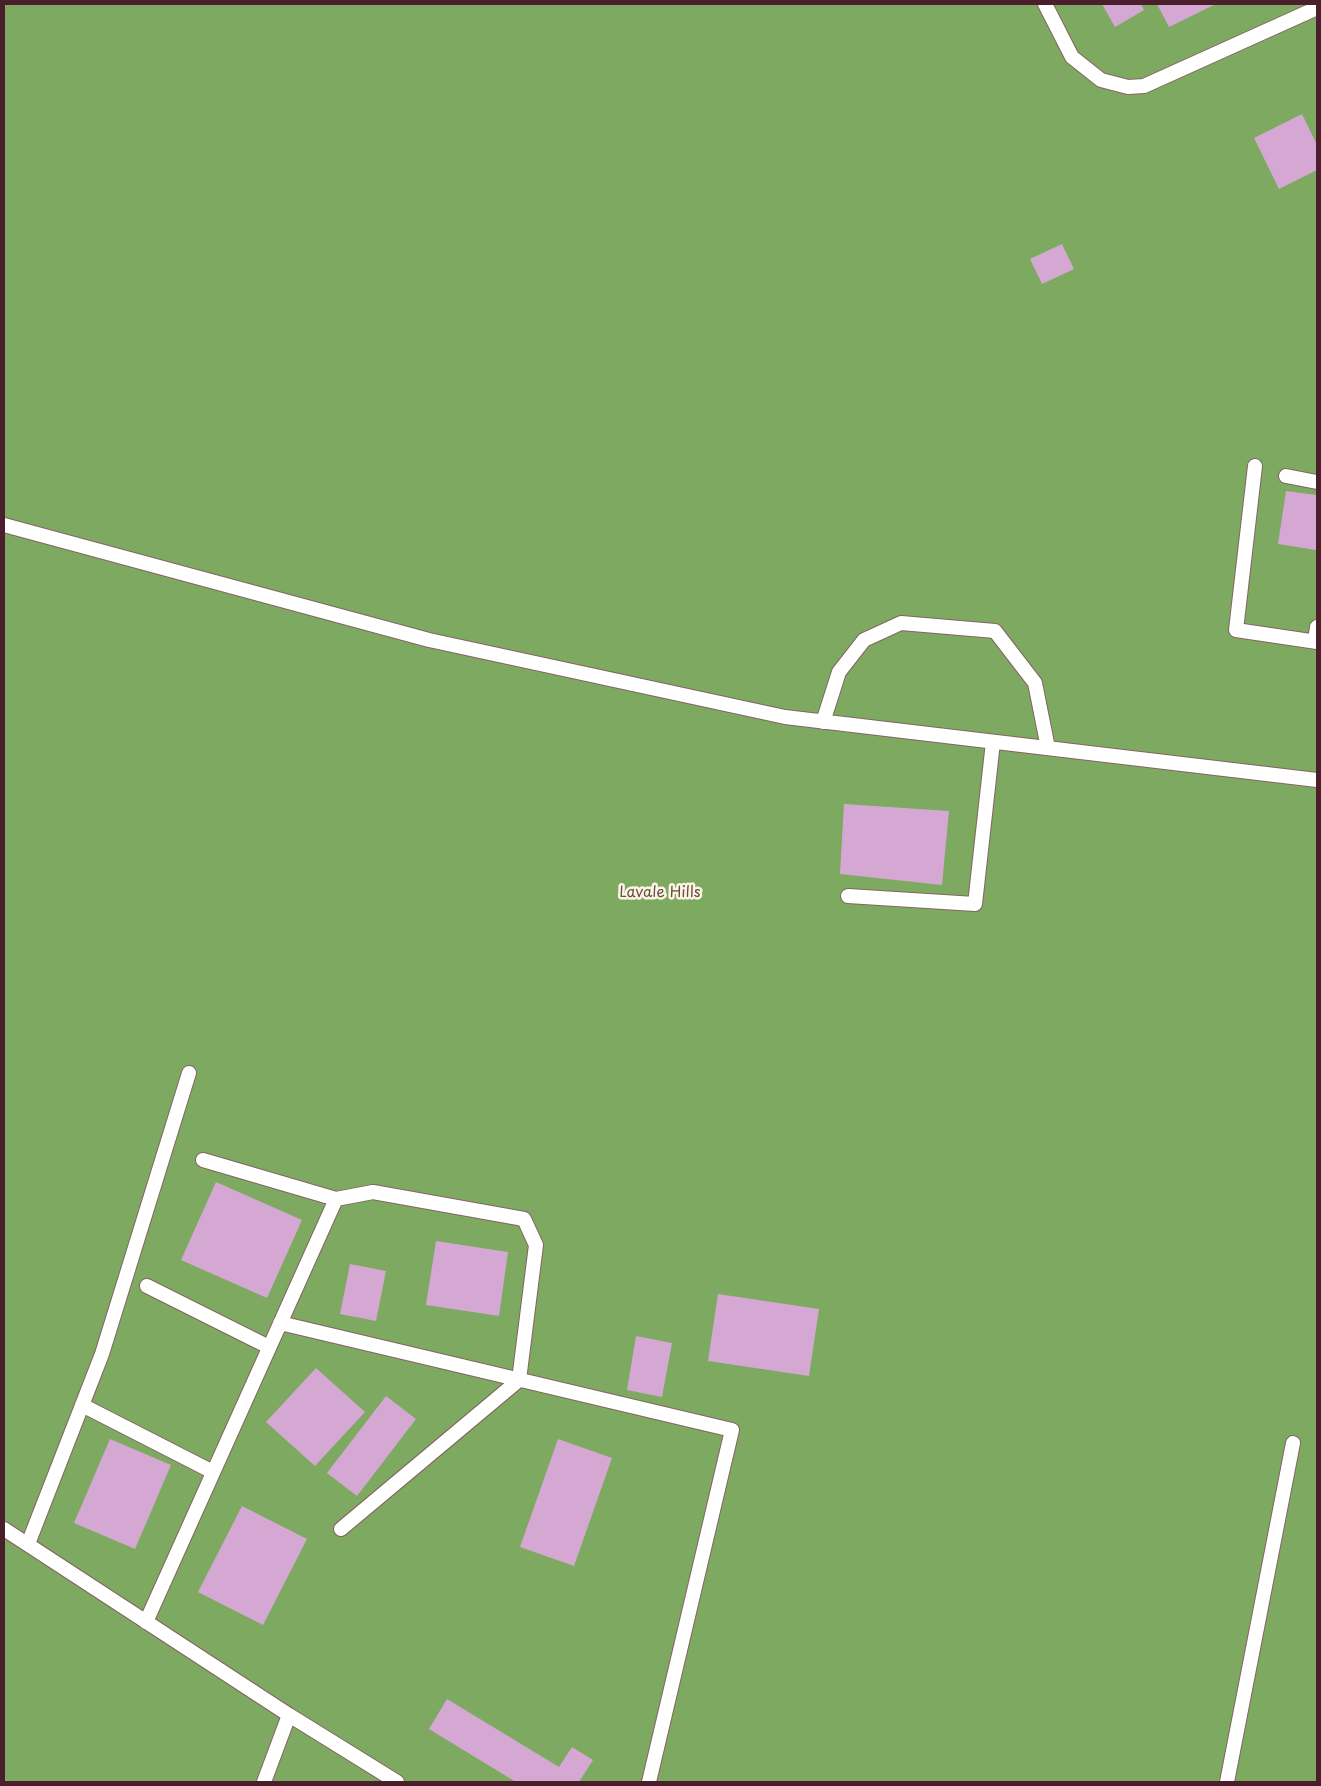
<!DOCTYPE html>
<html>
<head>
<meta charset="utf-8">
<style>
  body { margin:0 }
  #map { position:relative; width:1321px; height:1786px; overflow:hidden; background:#f1e7ca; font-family:"Playpen Sans",sans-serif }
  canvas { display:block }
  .frame { position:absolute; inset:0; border:5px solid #4a1f2b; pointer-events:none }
</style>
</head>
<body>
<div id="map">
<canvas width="1321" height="1786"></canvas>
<div class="frame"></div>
</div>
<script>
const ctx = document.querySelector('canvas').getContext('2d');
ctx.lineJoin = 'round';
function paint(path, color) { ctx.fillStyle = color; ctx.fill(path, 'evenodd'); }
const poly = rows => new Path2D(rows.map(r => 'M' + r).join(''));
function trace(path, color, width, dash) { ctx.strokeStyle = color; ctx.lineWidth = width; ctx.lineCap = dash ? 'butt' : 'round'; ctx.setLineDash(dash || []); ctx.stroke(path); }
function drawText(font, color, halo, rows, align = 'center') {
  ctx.font = font + ' "Playpen Sans",sans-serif'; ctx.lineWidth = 5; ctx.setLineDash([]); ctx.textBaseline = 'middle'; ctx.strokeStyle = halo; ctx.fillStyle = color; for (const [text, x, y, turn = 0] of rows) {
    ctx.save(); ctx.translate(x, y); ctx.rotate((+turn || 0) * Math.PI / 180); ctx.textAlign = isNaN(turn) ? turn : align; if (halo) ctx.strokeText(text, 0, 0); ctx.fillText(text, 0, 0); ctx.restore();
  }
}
const forest = poly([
  [4,4,1317,4,1317,1782,4,1782]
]);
const building = poly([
  [1102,4,1141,4,1144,10,1115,27],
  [1157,4,1216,4,1169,27],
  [1302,114,1317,145,1317,170,1279,189,1254,138],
  [1062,244,1074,269,1042,284,1030,259],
  [1286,491,1317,495,1316,550,1278,544],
  [844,804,949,811,942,885,840,874],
  [216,1182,302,1220,267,1298,181,1260],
  [436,1241,508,1252,499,1316,426,1305],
  [350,1264,386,1271,376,1321,340,1314],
  [718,1294,819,1309,809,1376,708,1361],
  [636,1336,672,1343,662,1397,627,1390],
  [316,1368,365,1412,315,1466,266,1422],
  [386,1396,416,1419,357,1496,327,1473],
  [110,1439,171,1465,135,1549,74,1523],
  [558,1439,612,1458,574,1566,520,1547],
  [242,1506,307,1539,263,1625,198,1592],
  [447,1699,559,1767,572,1747,593,1760,579,1782,516,1782,429,1729]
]);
const service = poly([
  [1045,4,1072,57,1101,80,1128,87,1144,86,1317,8],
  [1255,466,1236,630,1317,642],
  [1286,476,1317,482],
  [4,525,429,640,785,717,1317,780],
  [1315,641,1317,627],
  [823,722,839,672,864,640,901,623,995,631,1035,683,1048,748],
  [848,896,975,904,993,742],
  [203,1160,336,1199,373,1192,524,1219,536,1245,519,1380,341,1529],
  [147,1286,269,1347],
  [280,1323,732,1430,649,1782],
  [82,1405,213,1472],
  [4,1529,289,1715,397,1782],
  [28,1544,102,1354,189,1073],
  [146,1622,336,1199],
  [264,1782,289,1715],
  [1227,1782,1293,1443]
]);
const parkNames = [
  ["Lavale Hills",660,893]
];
paint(forest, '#7ea961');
paint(building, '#d4a8d2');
trace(service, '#846563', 16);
trace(service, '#fff', 14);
drawText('15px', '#63503f', '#fcf5e5', parkNames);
</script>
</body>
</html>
